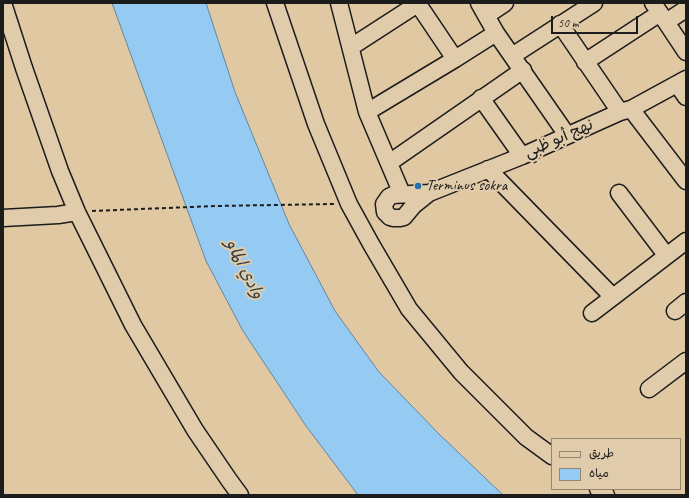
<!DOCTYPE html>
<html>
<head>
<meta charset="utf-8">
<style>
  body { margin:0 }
  #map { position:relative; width:689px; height:498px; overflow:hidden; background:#e0c8a3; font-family:Caveat,"Playpen Sans Arabic",sans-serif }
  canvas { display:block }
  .frame { position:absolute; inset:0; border:4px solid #1c1c1c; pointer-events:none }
  .legend { position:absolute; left:551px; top:438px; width:130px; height:52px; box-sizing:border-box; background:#e0ccaa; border:1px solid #928671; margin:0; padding:5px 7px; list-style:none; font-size:12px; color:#1c1c1c }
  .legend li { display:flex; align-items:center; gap:8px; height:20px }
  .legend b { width:20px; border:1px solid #928671 }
  .scale { position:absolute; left:551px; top:16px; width:87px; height:18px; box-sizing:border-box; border:2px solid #1c1c1c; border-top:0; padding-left:5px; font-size:12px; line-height:14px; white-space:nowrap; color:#1c1c1c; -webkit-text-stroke:3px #e0ccaa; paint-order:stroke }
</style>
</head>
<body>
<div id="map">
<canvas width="689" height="498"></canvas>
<div class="frame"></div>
<ul class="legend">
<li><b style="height:5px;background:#e0ccaa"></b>طريق</li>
<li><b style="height:11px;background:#95caf3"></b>مياه</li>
</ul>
<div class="scale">50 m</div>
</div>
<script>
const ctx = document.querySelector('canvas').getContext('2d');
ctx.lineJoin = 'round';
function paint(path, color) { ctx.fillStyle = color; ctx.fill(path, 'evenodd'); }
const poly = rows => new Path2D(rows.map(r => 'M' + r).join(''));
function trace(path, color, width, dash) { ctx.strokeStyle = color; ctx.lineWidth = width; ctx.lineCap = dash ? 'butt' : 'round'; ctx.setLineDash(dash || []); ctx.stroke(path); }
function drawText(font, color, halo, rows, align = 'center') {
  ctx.font = font + ' Caveat,"Playpen Sans Arabic",sans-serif'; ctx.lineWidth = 4; ctx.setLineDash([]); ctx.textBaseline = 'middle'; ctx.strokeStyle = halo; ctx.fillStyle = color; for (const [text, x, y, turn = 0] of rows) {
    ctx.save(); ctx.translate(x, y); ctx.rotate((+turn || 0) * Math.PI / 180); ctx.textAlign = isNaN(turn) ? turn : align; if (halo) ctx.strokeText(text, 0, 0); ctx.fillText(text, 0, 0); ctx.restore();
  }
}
const water = poly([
  [112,3,206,3,235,92,289,224,335,311,379,372,439,434,503,495,358,495,306,426,243,331,206,261,112,3]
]);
const path = poly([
  [92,211,216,206,334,204]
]);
const minor = poly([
  [3,3,24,68,60,171,77,212,133,325,195,430,229,480,240,495],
  [275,3,316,124,349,204,371,244,409,309,461,372,526,437,552,456],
  [339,3,367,112,402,194],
  [479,3,496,33,567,135],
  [653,3,666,22,686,52],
  [418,4,455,59],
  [487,15,505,3],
  [666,22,686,9],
  [560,24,620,112],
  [351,47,419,3],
  [512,56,594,3],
  [585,62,660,13],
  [677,84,686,97],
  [481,98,522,156],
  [631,109,686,181],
  [367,112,455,59,496,33],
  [389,163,523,70],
  [488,169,613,297,686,241],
  [429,193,393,195,389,197,384,204,385,212,390,217,393,218,400,218,404,217,414,205,429,193,522,156,620,112,631,109,686,79],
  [619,193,666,255],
  [3,218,58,215,77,212],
  [675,311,686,302],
  [592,313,613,297],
  [649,389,686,361],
  [598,489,606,495]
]);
const markers = [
  [418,186,4,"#1f6fb2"]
];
const streetNames = [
  ["نهج أبو ظبي",559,139,-24]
];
const poiNames = [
  ["Terminus sokra",426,186]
];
const waterNames = [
  ["وادي الماو",244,269,63]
];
paint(water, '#95caf3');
trace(water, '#65849d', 1);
trace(minor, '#1c1c1c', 19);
trace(path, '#1c1c1c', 2, [4, 3]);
trace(minor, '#e0ccaa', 16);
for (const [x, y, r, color] of markers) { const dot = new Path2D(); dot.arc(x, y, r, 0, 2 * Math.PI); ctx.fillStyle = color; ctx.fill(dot); trace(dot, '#e0ccaa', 1.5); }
drawText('16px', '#1c1c1c', '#e0ccaa', streetNames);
drawText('16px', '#1c1c1c', '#e0ccaa', poiNames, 'left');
drawText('italic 17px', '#343f47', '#e0ccaa', waterNames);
</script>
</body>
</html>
